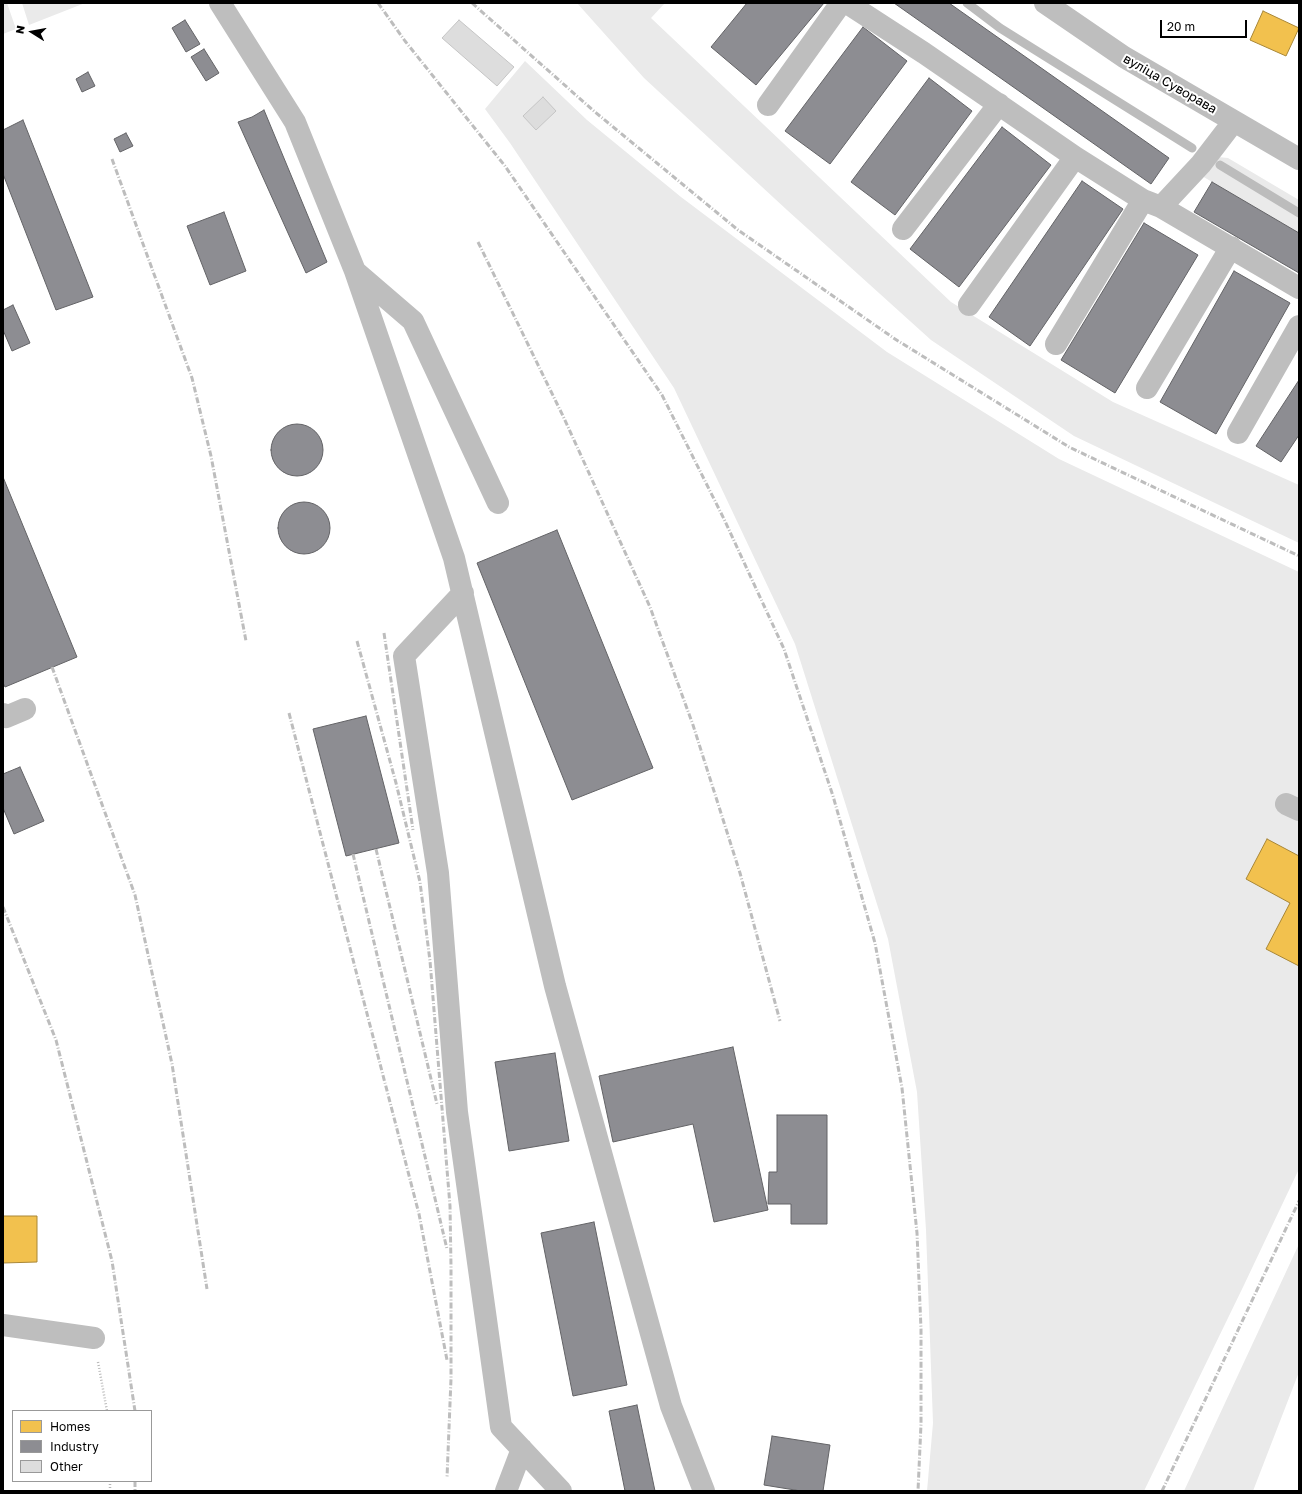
<!DOCTYPE html>
<html>
<head>
<meta charset="utf-8">
<style>
  body { margin:0 }
  #map { position:relative; width:1302px; height:1494px; overflow:hidden; background:#fff; font-family:"Golos Text",sans-serif }
  canvas { display:block }
  .frame { position:absolute; inset:0; border:4px solid #000; pointer-events:none }
  .legend { position:absolute; left:12px; top:1410px; width:140px; height:72px; box-sizing:border-box; background:#fff; border:1px solid #999; margin:0; padding:5px 7px; list-style:none; font-size:12px; color:#000 }
  .legend li { display:flex; align-items:center; gap:8px; height:20px }
  .legend b { width:20px; border:1px solid #999 }
  .north { position:absolute; left:12px; top:12px; width:40px; height:40px; -webkit-text-stroke:3px #fff; paint-order:stroke; rotate:281deg; font-size:11px; font-weight:700; line-height:16px; text-align:center; color:#000 }
  .north::after { content:''; display:block; margin:auto; width:14px; height:18px; background:#000; clip-path:polygon(50% 0,100% 100%,50% 72%,0 100%) }
  .scale { position:absolute; left:1160px; top:20px; width:87px; height:18px; box-sizing:border-box; border:2px solid #000; border-top:0; padding-left:5px; font-size:12px; line-height:14px; white-space:nowrap; color:#000; -webkit-text-stroke:3px #fff; paint-order:stroke }
</style>
</head>
<body>
<div id="map">
<canvas width="1302" height="1494"></canvas>
<div class="frame"></div>
<ul class="legend">
<li><b style="height:11px;background:#f2c14e"></b>Homes</li>
<li><b style="height:11px;background:#8d8d92"></b>Industry</li>
<li><b style="height:11px;background:#ddd"></b>Other</li>
</ul>
<div class="north">N</div>
<div class="scale">20 m</div>
</div>
<script>
const ctx = document.querySelector('canvas').getContext('2d');
ctx.lineJoin = 'round';
function paint(path, color) { ctx.fillStyle = color; ctx.fill(path, 'evenodd'); }
const poly = rows => new Path2D(rows.map(r => 'M' + r).join(''));
function trace(path, color, width, dash) { ctx.strokeStyle = color; ctx.lineWidth = width; ctx.lineCap = dash ? 'butt' : 'round'; ctx.setLineDash(dash || []); ctx.stroke(path); }
function drawText(font, color, halo, rows, align = 'center') {
  ctx.font = font + ' "Golos Text",sans-serif'; ctx.lineWidth = 4; ctx.setLineDash([]); ctx.textBaseline = 'middle'; ctx.strokeStyle = halo; ctx.fillStyle = color; for (const [text, x, y, turn = 0] of rows) {
    ctx.save(); ctx.translate(x, y); ctx.rotate((+turn || 0) * Math.PI / 180); ctx.textAlign = isNaN(turn) ? turn : align; if (halo) ctx.strokeText(text, 0, 0); ctx.fillText(text, 0, 0); ctx.restore();
  }
}
const green = poly([
  [3,3,7,3,16,29,3,34],
  [22,3,85,3,29,25],
  [577,3,665,3,651,18,951,302,1113,402,1299,485,1299,543,1074,436,931,340,787,210,644,78],
  [525,61,587,120,681,197,887,352,1059,459,1299,572,1299,1169,1244,1285,1144,1491,927,1491,933,1423,926,1230,917,1092,888,939,795,644,674,388,510,143,485,109],
  [1218,157,1228,158,1299,200,1299,233,1202,176],
  [1299,1244,1299,1372,1253,1491,1184,1491]
]);
const homes = poly([
  [1263,11,1299,28,1286,56,1250,40,1263,11],
  [1267,839,1299,856,1299,966,1266,949,1290,903,1246,879,1267,839],
  [3,1216,37,1216,37,1262,3,1263,3,1216]
]);
const industry = poly([
  [747,3,824,3,756,85,711,47,747,3],
  [894,3,949,3,1169,158,1151,184,894,3],
  [185,20,200,44,186,52,172,28,185,20],
  [863,27,907,61,830,164,785,131,863,27],
  [204,49,219,73,206,81,191,57,204,49],
  [88,72,95,86,82,92,76,79,88,72],
  [929,78,972,111,895,215,851,182,929,78],
  [264,110,327,262,306,273,238,122,252,117,264,110],
  [23,120,93,297,56,310,3,174,3,130,23,120],
  [1002,127,1051,165,959,287,910,249,1002,127],
  [126,133,133,146,120,152,114,139,126,133],
  [1082,181,1123,209,1030,346,989,317,1082,181],
  [1212,182,1299,233,1299,273,1194,212,1212,182],
  [224,212,246,271,210,285,187,226,224,212],
  [1144,223,1198,255,1115,393,1061,360,1144,223],
  [1234,271,1290,303,1216,434,1160,402,1234,271],
  [13,305,30,343,12,351,3,330,3,310,13,305],
  [1299,380,1299,435,1281,462,1256,446,1299,380],
  '271 450a26 26 0 1 1 52 0a26 26 0 1 1-52 0Z',
  [3,477,77,657,5,687,3,683,3,477],
  '278 528a26 26 0 1 1 52 0a26 26 0 1 1-52 0Z',
  [557,530,653,768,572,800,477,563,557,530],
  [366,716,399,843,346,856,313,729,366,716],
  [20,767,44,821,14,834,3,808,3,774,20,767],
  [733,1047,768,1210,714,1222,693,1124,613,1142,599,1076,733,1047],
  [555,1053,569,1141,509,1151,495,1062,555,1053],
  [777,1115,827,1115,827,1224,791,1224,791,1204,768,1204,769,1172,777,1172,777,1115],
  [594,1222,627,1385,573,1396,541,1233,594,1222],
  [637,1405,655,1491,625,1491,609,1411,637,1405],
  [772,1436,830,1445,823,1491,801,1491,764,1485,772,1436]
]);
const stream = poly([
  [967,3,1000,28,1192,148],
  [1220,165,1299,213]
]);
const building = poly([
  [459,20,514,67,497,86,442,38,459,20],
  [543,97,556,111,536,130,523,116,543,97]
]);
const path = poly([
  [98,1362,107,1411],
  [110,1491,110,1481]
]);
const minor = poly([
  [220,3,295,122,355,271,454,558,555,986,671,1406,704,1491],
  [847,3,924,53,1075,157,1143,200,1161,207,1299,288],
  [1045,3,1124,57,1299,159],
  [768,105,841,3],
  [1161,207,1201,164,1234,121],
  [903,229,999,104],
  [356,272,413,321,498,503],
  [969,305,1075,157],
  [1056,344,1143,200],
  [1147,388,1231,247],
  [1238,433,1299,326],
  [463,593,404,656,438,873,457,1112,501,1427,561,1491],
  [3,714,6,717,25,709],
  [1286,804,1299,810],
  [3,1325,94,1338],
  [506,1491,522,1449]
]);
const rail = poly([
  [378,3,405,41,505,166,662,395,724,519,784,649,833,796,875,943,902,1088,917,1233,921,1329,921,1424,918,1491],
  [472,3,595,112,738,230,895,339,1069,447,1299,556],
  [112,159,192,378,211,456,246,641],
  [478,242,563,416,650,607,693,725,740,873,780,1021],
  [384,633,413,830],
  [357,641,396,783,420,882,430,961,450,1206,451,1266,451,1379,447,1478],
  [52,667,135,895,172,1064,207,1289],
  [289,713,419,1214,447,1360],
  [376,849,437,1104],
  [353,854,447,1249],
  [3,907,56,1040,112,1261,135,1411],
  [135,1481,135,1491],
  [1162,1491,1299,1201]
]);
const streetNames = [
  ["вуліца Суворава",1170,84,30]
];
paint(green, '#eaeaea');
paint(homes, '#f2c14e');
trace(homes, '#a98737', 1);
paint(industry, '#8d8d92');
trace(industry, '#636366', 1);
trace(stream, '#bcbcbc', 9);
paint(building, '#ddd');
trace(building, '#c5c5c5', 1);
trace(path, '#b8b8b8', 2.5, [1, 2]);
trace(minor, '#bebebe', 22);
trace(rail, '#bdbdbd', 3, [6, 2, 1, 2]);
drawText('13px', '#000', '#fff', streetNames);
</script>
</body>
</html>
